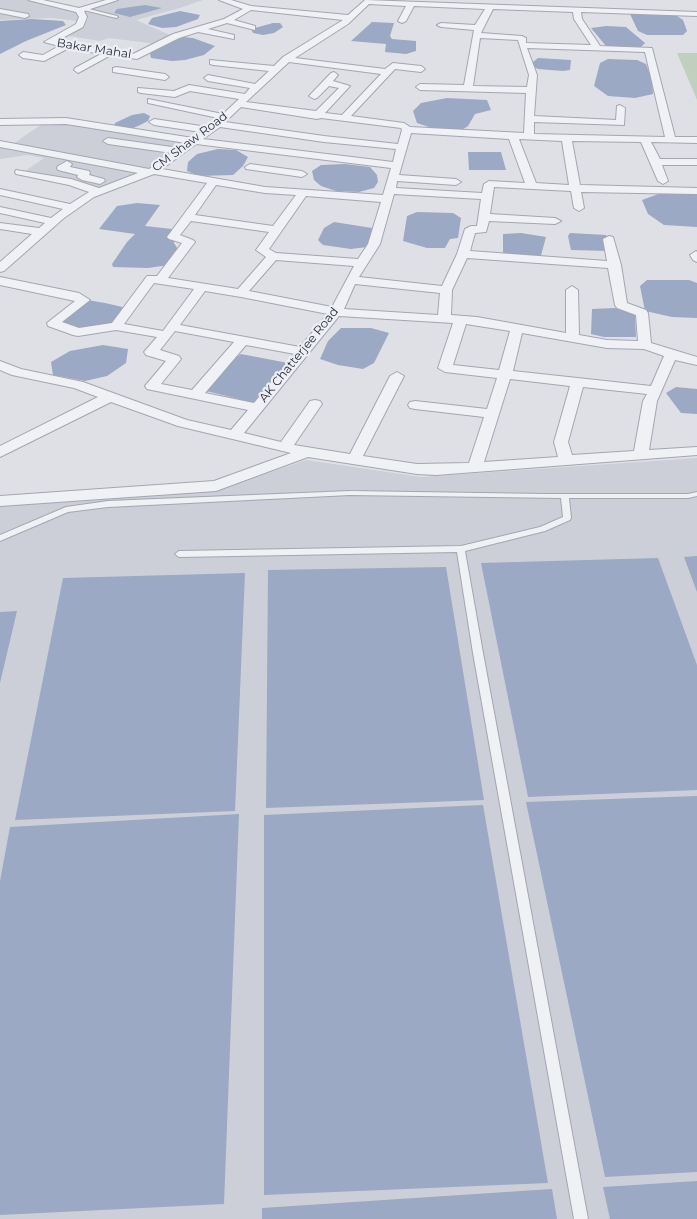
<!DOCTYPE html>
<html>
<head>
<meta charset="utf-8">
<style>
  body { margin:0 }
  canvas { display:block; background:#dee0e6 }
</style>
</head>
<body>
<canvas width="697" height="1219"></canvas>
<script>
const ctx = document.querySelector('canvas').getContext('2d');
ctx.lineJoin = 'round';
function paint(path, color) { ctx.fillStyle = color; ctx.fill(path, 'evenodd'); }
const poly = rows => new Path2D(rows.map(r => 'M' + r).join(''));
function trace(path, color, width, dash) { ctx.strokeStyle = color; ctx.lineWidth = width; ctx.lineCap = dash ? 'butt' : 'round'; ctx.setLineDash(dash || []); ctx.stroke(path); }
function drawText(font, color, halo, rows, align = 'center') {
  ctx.font = font + ' Montserrat,sans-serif'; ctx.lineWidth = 4.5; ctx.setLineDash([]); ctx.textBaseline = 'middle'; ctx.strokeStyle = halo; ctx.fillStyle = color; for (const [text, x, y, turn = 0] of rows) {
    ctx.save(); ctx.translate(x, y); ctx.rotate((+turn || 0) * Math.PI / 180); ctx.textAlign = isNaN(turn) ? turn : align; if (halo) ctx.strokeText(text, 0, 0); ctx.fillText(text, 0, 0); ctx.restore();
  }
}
const built = poly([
  [0,0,27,0,78,12,81,17,78,21,51,18,0,20],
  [119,0,203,0,180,8,136,20,172,36,156,44,109,38,100,41,69,36,81,28,88,19,81,11],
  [67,123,189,142,143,174,99,190,78,182,25,171,44,158,27,155,0,159,0,146,7,148,42,124],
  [697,458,697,1219,0,1219,0,504,222,489,306,460,421,477]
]);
const green = poly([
  [677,53,697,53,697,100,686,74]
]);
const water = poly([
  [145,5,162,8,130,17,114,13,117,9],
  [180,11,200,15,198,19,176,27,162,28,148,24,152,18],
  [630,14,677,16,683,20,687,31,683,35,647,35,638,31],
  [32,19,63,21,66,25,26,41,0,54,0,21],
  [372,22,394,23,390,36,392,39,416,41,416,51,406,54,385,52,386,44,351,41],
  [273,23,280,23,283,27,274,33,263,35,253,33,251,29],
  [606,26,626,27,645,43,641,47,606,46,591,28],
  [183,37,193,38,215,46,204,55,185,60,172,61,151,58,150,54,154,50],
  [538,58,571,60,570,70,563,71,538,69,534,67,533,62],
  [608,59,637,60,646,64,652,80,653,94,635,98,608,96,594,86,600,63],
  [447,98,487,100,491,110,475,114,468,126,462,130,435,129,417,123,413,111,421,103],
  [144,113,150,116,148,121,138,126,131,129,114,127,115,123,132,115],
  [218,149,236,150,248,157,243,166,233,175,199,176,187,171,188,162,197,154],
  [468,152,501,152,506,170,469,170],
  [345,164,370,167,377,175,378,182,374,188,359,192,336,191,321,186,314,180,312,171,321,165],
  [664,192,697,193,697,227,664,225,648,214,642,200],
  [137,203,160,205,145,226,172,229,174,243,179,251,169,265,148,268,113,267,112,264,127,242,135,234,99,229,117,206],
  [417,212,453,213,461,218,458,238,450,239,445,248,427,248,403,241,407,216],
  [334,222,372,228,373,237,367,247,351,249,323,245,318,240,324,228],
  [521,233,546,237,540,259,503,256,503,234],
  [570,233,606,235,609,251,571,250,568,236],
  [647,280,689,280,697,283,697,318,672,317,645,311,640,286],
  [87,300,105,303,127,308,111,324,78,329,60,322],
  [615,308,635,312,636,337,604,337,591,334,592,309],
  [341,328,371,328,389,333,374,363,363,369,338,365,320,359,328,341],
  [103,345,128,349,126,363,107,376,85,381,53,375,51,362,70,351],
  [241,354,288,363,255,403,206,391,229,362],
  [676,387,697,389,697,414,681,413,666,393],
  [697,556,697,592,684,557],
  [658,558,697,665,697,790,528,797,481,563],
  [446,567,484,800,266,808,268,570],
  [245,573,235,811,15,820,63,578],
  [17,611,0,683,0,612],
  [697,796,697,1172,605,1177,526,802],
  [483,805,548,1183,264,1195,264,815],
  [239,814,224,1204,0,1215,0,881,10,827],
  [697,1181,697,1219,610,1219,603,1187],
  [552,1189,557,1219,262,1219,262,1208]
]);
const service = poly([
  [85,8,117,16,118,17,116,18,84,10,85,8],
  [350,491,545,494,688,494,697,492,697,496,688,498,569,498,571,518,570,520,545,531,465,551,483,653,588,1219,574,1219,473,653,457,552,179,557,175,554,179,551,461,546,540,527,563,517,561,498,350,495,108,507,68,512,0,541,0,535,66,507,108,501,350,491]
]);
const minor = poly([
  [28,0,43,0,79,8,106,0,118,0,84,11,87,17,83,27,57,41,133,54,173,34,224,19,243,9,219,0,231,0,251,6,348,15,365,0,697,12,697,16,581,12,582,19,600,46,652,48,675,137,697,137,697,143,651,142,660,159,697,159,697,165,662,165,668,181,663,184,658,181,641,142,572,141,580,185,697,188,697,194,581,192,584,208,579,211,574,208,571,191,494,187,490,214,555,218,561,221,555,224,489,221,486,232,475,233,470,251,607,261,603,239,609,236,613,237,621,265,627,303,646,310,648,313,651,343,697,357,697,365,675,360,657,401,649,450,697,447,697,455,436,475,417,474,308,457,216,491,0,506,0,496,214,481,291,453,178,426,111,402,0,457,0,446,98,397,74,388,12,375,0,370,0,361,21,369,83,382,187,420,231,430,248,410,147,389,145,386,166,361,146,355,144,352,157,337,116,330,78,336,73,335,48,326,47,323,75,301,0,285,0,277,79,293,90,300,62,322,79,328,112,323,147,276,157,276,182,243,169,239,167,237,207,183,154,174,94,197,64,218,4,271,0,272,0,262,32,234,0,229,0,223,39,228,45,223,0,213,0,207,51,218,63,209,0,195,0,189,70,204,89,192,69,185,16,174,15,172,16,170,71,179,99,188,138,173,0,147,0,141,149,169,172,153,108,144,103,141,108,138,179,148,186,143,66,124,0,125,0,119,66,118,193,138,201,132,154,125,149,122,154,119,208,127,218,118,148,103,148,99,223,114,239,99,190,91,175,97,141,93,138,92,138,88,174,91,189,85,245,94,250,88,208,81,204,78,208,75,255,84,269,71,213,65,210,64,210,60,274,66,283,57,343,20,251,10,234,20,255,26,255,30,227,23,208,29,234,35,234,39,198,32,179,38,137,59,111,55,78,73,74,70,75,68,101,54,69,48,44,61,23,58,19,55,23,52,43,55,59,46,44,42,76,24,79,17,76,12,28,0],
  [369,4,406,6,398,21,402,23,406,21,414,6,485,9,475,25,441,23,437,25,441,27,474,30,464,85,420,84,416,87,420,90,526,93,524,133,410,127,404,123,351,116,395,69,421,72,425,69,421,66,393,63,385,69,295,58,348,24,369,4],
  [493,9,573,12,574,19,591,45,526,43,526,38,522,36,481,33,493,9],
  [480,38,518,40,529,75,527,87,473,86,480,38],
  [527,48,645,52,665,137,534,134,534,122,624,125,625,108,620,105,617,106,616,120,534,116,537,75,527,48],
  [289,62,381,74,342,115,325,113,350,86,333,81,338,75,334,72,331,73,309,96,314,99,317,98,329,86,339,88,316,111,246,102,289,62],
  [241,107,317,119,321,118,401,128,402,130,398,144,324,136,225,122,241,107],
  [220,127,324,142,396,149,393,162,203,139,220,127],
  [411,133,509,139,525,183,489,181,484,184,482,193,396,188,397,181,456,185,461,182,456,179,399,175,411,133],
  [519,139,562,141,569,185,536,183,519,139],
  [196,144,391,168,383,195,265,187,162,169,196,144],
  [216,185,265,193,296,195,273,226,195,215,216,185],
  [394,194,481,199,477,226,471,226,465,229,457,254,442,286,359,277,380,244,394,194],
  [306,196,381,202,368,244,358,259,276,253,269,249,306,196],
  [191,221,269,232,256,250,266,257,238,289,168,278,195,242,193,240,180,235,191,221],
  [467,258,608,268,615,305,617,308,636,315,638,341,607,340,579,335,578,290,572,286,566,290,566,333,477,317,451,315,452,290,467,258],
  [276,260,354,266,332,307,249,291,276,260],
  [154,283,194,289,163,331,124,324,154,283],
  [355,284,440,293,438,315,344,309,355,284],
  [205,291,241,297,328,314,300,347,180,325,205,291],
  [339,316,453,323,438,368,445,372,497,378,487,409,415,401,410,402,408,405,410,408,415,409,484,417,469,463,417,464,363,456,404,376,397,372,390,376,350,454,294,445,322,404,320,401,315,400,310,401,281,442,244,433,339,316],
  [466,324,510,331,499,370,453,365,466,324],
  [175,331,234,342,192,390,161,384,181,359,179,356,160,350,175,331],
  [522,333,607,348,644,349,664,356,651,386,513,371,522,333],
  [246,345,295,354,254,403,205,393,246,345],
  [510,379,570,386,554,442,558,457,484,462,510,379],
  [583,387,647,394,643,401,634,451,572,455,568,442,583,387],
  [0,9,28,14,29,16,25,18,0,13,0,9],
  [116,67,165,74,169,77,165,80,113,72,113,68,116,67],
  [67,161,72,164,70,167,89,171,90,173,89,175,104,179,105,181,100,184,82,180,77,177,78,175,58,170,57,168,58,166,67,161],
  [250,164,302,171,307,174,302,177,246,169,245,167,250,164],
  [696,251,697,252,697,262,693,260,690,255,696,251]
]);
const farStreetnames = [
  ["Bakar Mahal",94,49,9],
  ["CM Shaw Road",190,142,-37],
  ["AK Chatterjee Road",299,355,-51]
];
paint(built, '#cccfd8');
paint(green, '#c1cfbf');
paint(water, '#9ba9c4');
trace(service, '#a4a6b0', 2);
trace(minor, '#a4a6b0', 2);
paint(service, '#f0f1f5');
paint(minor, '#f0f1f5');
drawText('12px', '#282c3c', '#edeff4', farStreetnames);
</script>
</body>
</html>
